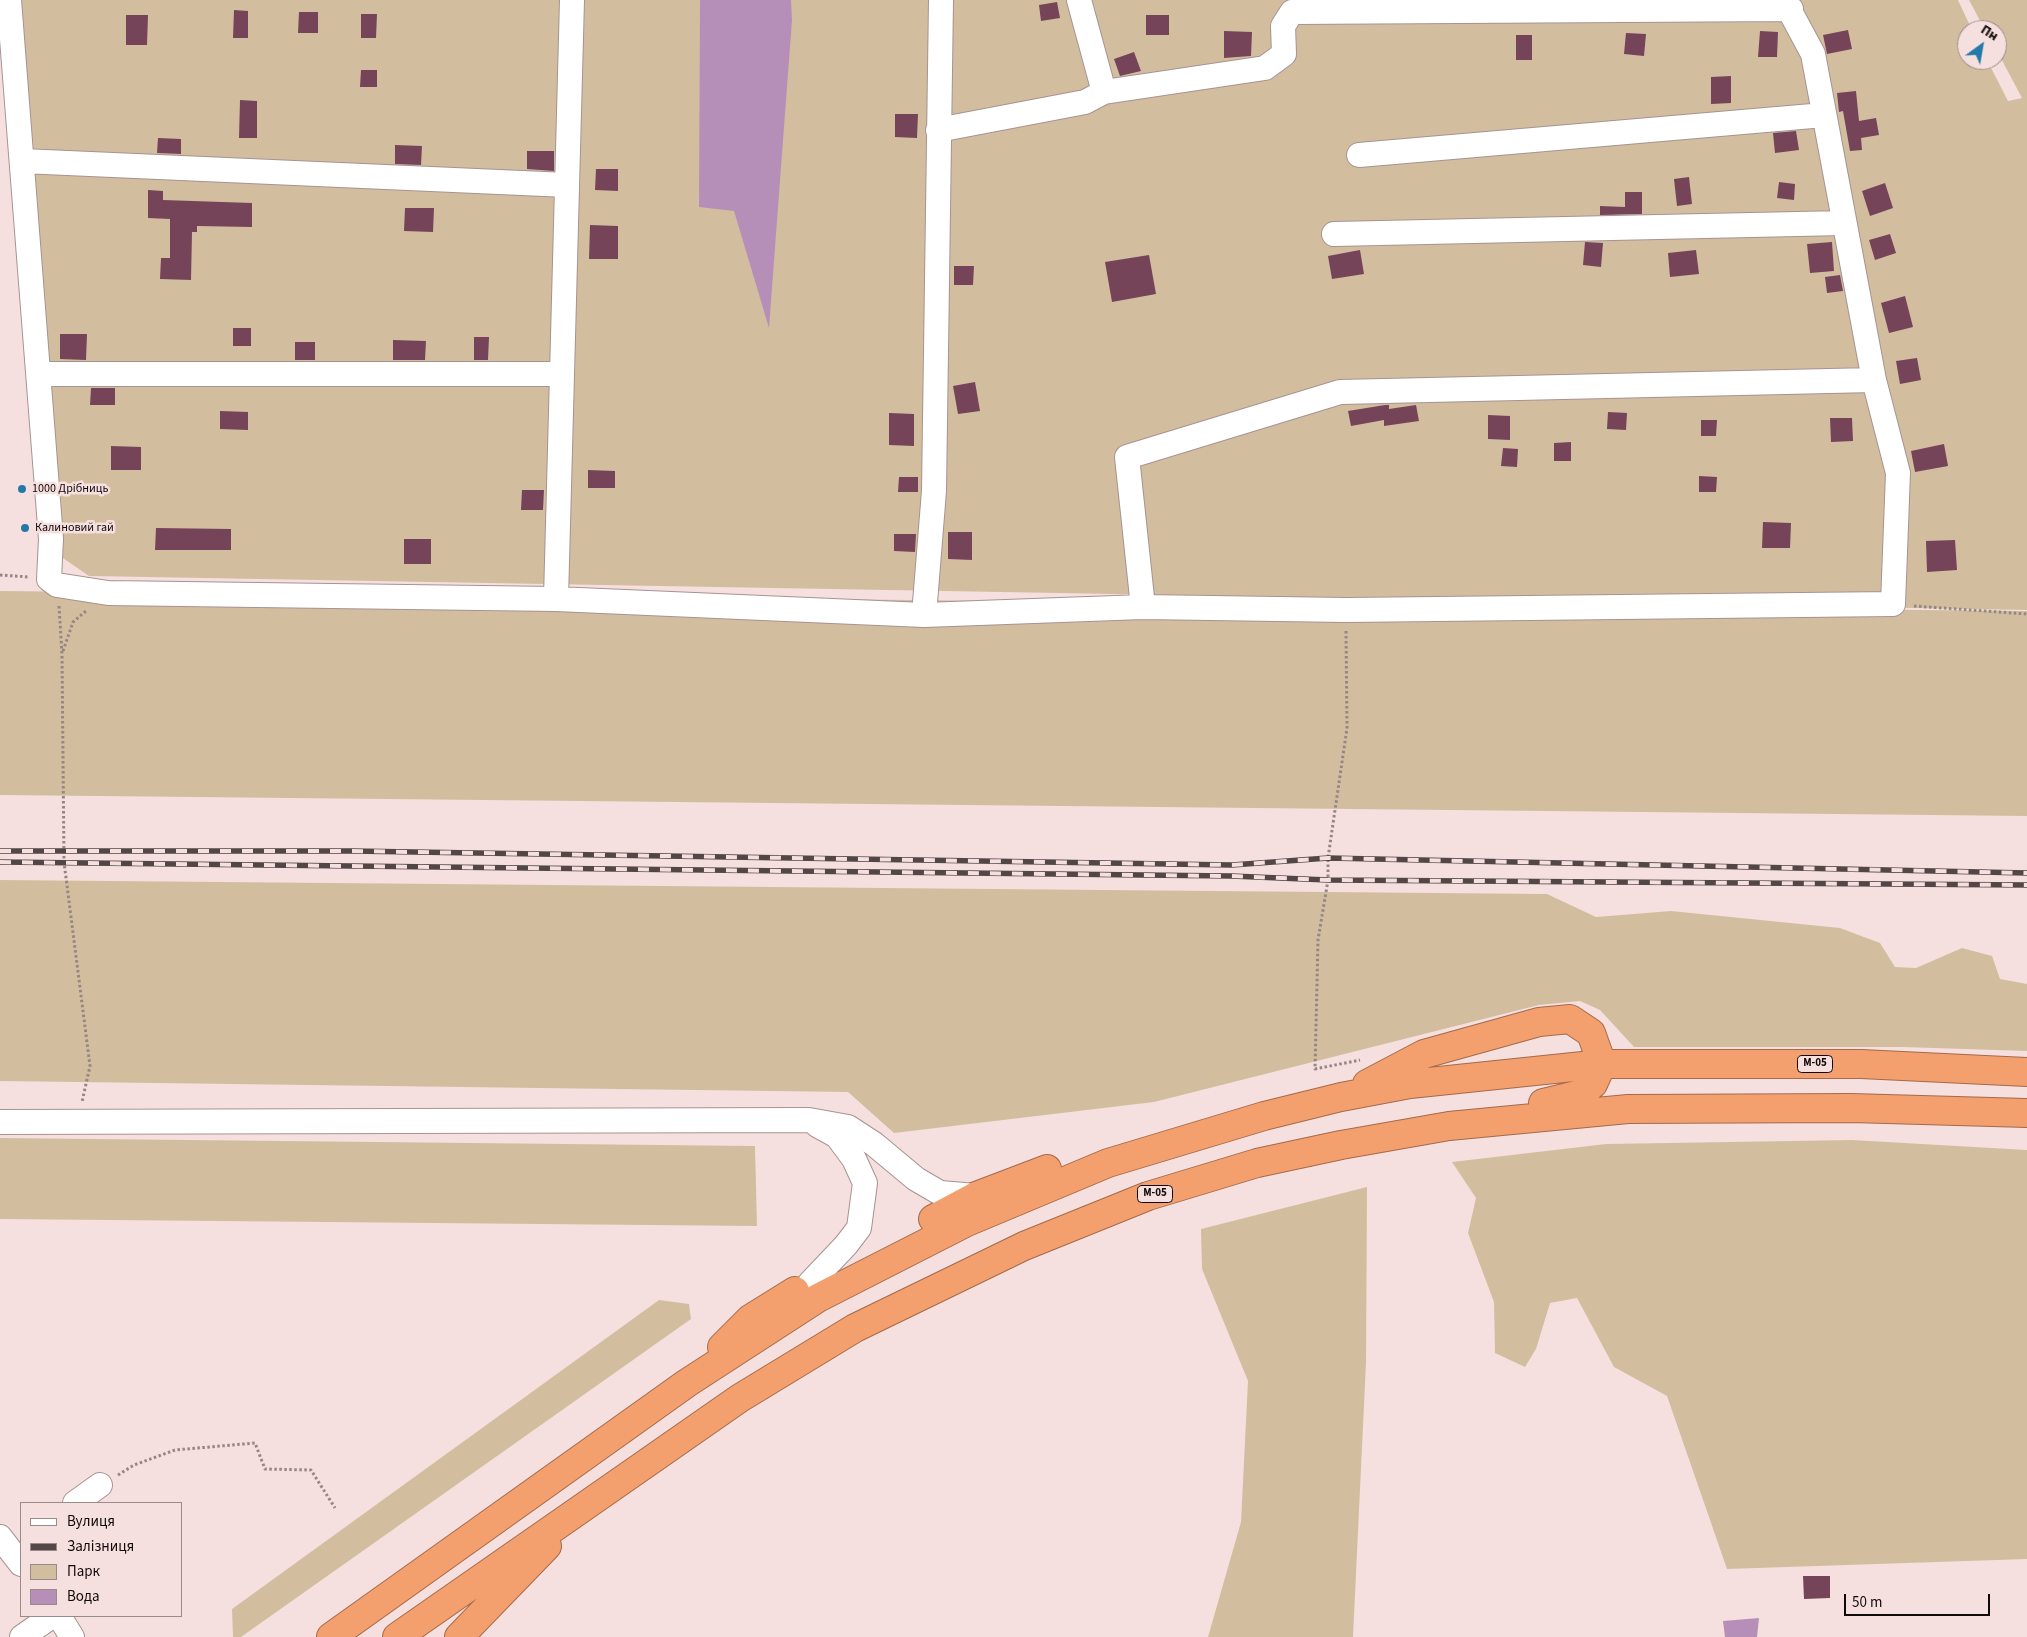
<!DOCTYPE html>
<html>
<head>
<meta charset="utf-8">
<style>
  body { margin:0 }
  #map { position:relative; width:2027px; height:1637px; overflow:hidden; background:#f6e0df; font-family:"Source Sans 3",sans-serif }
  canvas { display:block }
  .legend { position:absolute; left:20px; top:1502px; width:162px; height:115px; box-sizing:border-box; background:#f6e0df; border:1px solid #9a8a89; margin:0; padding:6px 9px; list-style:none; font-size:15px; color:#100909 }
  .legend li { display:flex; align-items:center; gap:10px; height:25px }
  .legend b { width:25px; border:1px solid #9a8a89 }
  .north { position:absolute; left:1957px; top:20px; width:50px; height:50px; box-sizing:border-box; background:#f6e0df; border:1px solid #9a8a89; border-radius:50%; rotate:32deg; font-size:14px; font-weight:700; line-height:20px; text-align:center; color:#100909 }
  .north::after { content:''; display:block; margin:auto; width:18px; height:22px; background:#2579a9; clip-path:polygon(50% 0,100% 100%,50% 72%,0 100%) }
  .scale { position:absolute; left:1844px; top:1594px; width:146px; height:22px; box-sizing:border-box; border:2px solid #100909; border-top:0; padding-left:6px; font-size:15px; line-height:18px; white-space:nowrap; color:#100909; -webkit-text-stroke:4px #f6e0df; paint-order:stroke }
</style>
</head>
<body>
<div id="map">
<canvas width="2027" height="1637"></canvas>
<ul class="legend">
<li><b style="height:6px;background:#fff"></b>Вулиця</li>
<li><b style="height:6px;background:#524646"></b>Залізниця</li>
<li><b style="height:14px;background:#d2be9f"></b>Парк</li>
<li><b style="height:14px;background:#b68fb8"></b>Вода</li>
</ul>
<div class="north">Пн</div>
<div class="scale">50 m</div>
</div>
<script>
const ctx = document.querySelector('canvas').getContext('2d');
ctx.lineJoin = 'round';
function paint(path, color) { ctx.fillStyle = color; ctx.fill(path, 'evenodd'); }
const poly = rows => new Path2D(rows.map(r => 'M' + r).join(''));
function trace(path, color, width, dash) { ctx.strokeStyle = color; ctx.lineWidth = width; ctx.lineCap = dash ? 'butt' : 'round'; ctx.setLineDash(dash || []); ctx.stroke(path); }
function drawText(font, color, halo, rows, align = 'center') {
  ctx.font = font + ' "Source Sans 3",sans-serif'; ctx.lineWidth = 5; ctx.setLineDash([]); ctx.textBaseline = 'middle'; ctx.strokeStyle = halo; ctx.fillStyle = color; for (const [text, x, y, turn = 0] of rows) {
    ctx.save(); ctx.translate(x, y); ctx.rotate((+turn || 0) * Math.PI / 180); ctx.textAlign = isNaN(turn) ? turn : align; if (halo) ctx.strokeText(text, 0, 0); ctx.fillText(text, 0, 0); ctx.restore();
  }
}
const green = poly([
  [14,0,1958,0,1972,30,1967,30,1967,60,1987,60,2008,101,2022,98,1997,51,1997,30,1985,30,1969,0,2027,0,2027,610,89,576,57,554],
  [0,591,2027,611,2027,816,0,795],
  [0,880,1547,894,1596,917,1671,911,1840,928,1880,943,1895,967,1916,968,1962,948,1992,956,2000,979,2027,984,2027,1051,1902,1047,1634,1047,1600,1010,1580,1001,1539,1005,1154,1102,894,1133,848,1092,0,1081],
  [0,1138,755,1146,757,1226,0,1219],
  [1852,1140,2027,1150,2027,1559,1727,1569,1667,1396,1614,1367,1577,1298,1550,1303,1536,1349,1525,1367,1495,1353,1494,1302,1468,1233,1476,1198,1452,1162,1606,1144],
  [1367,1187,1366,1363,1353,1637,1208,1637,1241,1522,1248,1381,1202,1269,1201,1229],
  [659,1300,689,1304,691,1319,241,1637,233,1637,232,1609]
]);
const water = poly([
  [700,0,791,0,792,20,769,328,734,211,699,207],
  [1759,1618,1757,1637,1725,1637,1723,1621]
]);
const building = poly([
  [1057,2,1060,18,1041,21,1039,5],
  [234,10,248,11,248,38,233,38],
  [299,12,318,12,318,33,298,33],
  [361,14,377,14,376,38,361,38],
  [126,15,148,15,147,45,126,45],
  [1146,15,1169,15,1169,35,1146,35],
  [1848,30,1852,49,1827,54,1823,35],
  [1224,31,1252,32,1251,56,1224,58],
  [1760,31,1778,32,1777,57,1758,57],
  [1626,33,1646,34,1644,56,1624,54],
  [1516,35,1532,35,1532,60,1516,60],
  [1134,52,1141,71,1120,76,1114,59],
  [361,70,377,70,377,87,360,87],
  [1731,76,1731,103,1711,104,1711,77],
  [1856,91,1859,121,1876,118,1879,135,1861,138,1862,150,1850,151,1843,111,1839,112,1837,93],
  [240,100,257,101,257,138,239,138],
  [895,114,918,114,917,138,895,137],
  [1796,131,1799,150,1775,153,1773,133],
  [158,138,181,139,181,154,157,153],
  [395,145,422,146,421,165,395,164],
  [527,151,554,151,554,171,527,169],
  [596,169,618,169,618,191,595,190],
  [1689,177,1692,204,1677,206,1674,179],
  [1779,182,1795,184,1794,200,1777,198],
  [1885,183,1893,208,1870,216,1862,191],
  [148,190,163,191,163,200,252,203,252,227,197,226,197,232,192,232,191,280,160,279,161,258,170,258,170,219,148,218],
  [1625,192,1642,192,1642,214,1600,215,1600,206,1625,207],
  [405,208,434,208,433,232,404,231],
  [590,225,618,226,618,259,589,259],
  [1890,234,1896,253,1875,260,1869,240],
  [1585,242,1603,243,1601,267,1583,265],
  [1832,242,1834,271,1810,273,1807,244],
  [1360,250,1364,274,1332,279,1328,256],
  [1696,250,1699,274,1670,277,1668,253],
  [1149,255,1156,294,1112,302,1105,262],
  [954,266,974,266,973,285,954,285],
  [1840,275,1843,291,1827,293,1825,277],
  [1905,296,1913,327,1889,333,1881,303],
  [233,328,251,328,251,346,233,346],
  [60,334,87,334,86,360,60,359],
  [474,337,489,337,488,360,474,360],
  [393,340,426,341,425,360,393,360],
  [295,342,315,342,315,360,295,360],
  [1917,358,1921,380,1900,384,1896,361],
  [975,382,980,411,958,414,953,386],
  [91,388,115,388,115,405,90,405],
  [1385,405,1389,405,1389,409,1416,405,1419,421,1384,426,1384,420,1351,426,1348,411],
  [220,411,248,412,248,430,220,429],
  [1608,412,1627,413,1626,430,1607,429],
  [889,413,914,414,914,446,889,445],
  [1488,415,1510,416,1510,440,1488,439],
  [1830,418,1852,418,1853,441,1831,442],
  [1701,420,1717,420,1716,436,1701,436],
  [1571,442,1571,461,1554,461,1554,443],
  [1944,444,1948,466,1915,472,1911,451],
  [111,446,141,447,141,470,111,470],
  [1503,448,1518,449,1517,467,1501,466],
  [588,470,615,471,615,488,588,488],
  [1699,476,1717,477,1716,492,1699,492],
  [899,477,918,477,918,492,898,492],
  [522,490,544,490,543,510,521,510],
  [1763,522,1791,523,1790,548,1762,548],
  [156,528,231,529,231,550,155,550],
  [948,532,972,532,972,560,948,559],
  [894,534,916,534,915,552,894,551],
  [404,539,431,539,431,564,404,564],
  [1955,540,1957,570,1927,572,1926,541],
  [1803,1576,1830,1576,1830,1598,1804,1599]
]);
const path = poly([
  [0,575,29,577],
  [59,606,62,654,64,862,90,1066,82,1102],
  [1914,606,2027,614],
  [1346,631,1347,728,1328,858,1328,880,1318,940,1315,1069,1360,1060],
  [63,651,73,622,86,611],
  [118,1475,134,1465,175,1450,255,1443,265,1469,311,1470,335,1508]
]);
const minor = poly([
  [9,0,51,539,49,579,57,585,108,593,556,599,924,615,1143,607,1346,610,1893,604,1898,473,1874,380,1813,54,1784,0],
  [1079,0,1104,92,1265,68,1284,54,1283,26,1292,12,1791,9],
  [938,130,1085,102,1104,92],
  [1359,155,1824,115],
  [22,161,567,185],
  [1334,234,1844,223],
  [39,374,562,374],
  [556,599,572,0],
  [1143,607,1127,457,1340,392,1874,380],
  [924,615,934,491,941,0],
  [0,1122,809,1120,848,1127,874,1144,916,1179,940,1193,976,1196],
  [810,1283,846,1245,859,1228,865,1183,854,1159,837,1136,817,1125],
  [75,1503,100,1485],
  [0,1537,21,1564],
  [59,1616,72,1637],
  [22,1637,52,1616]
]);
const highway = poly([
  [1367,1084,1424,1054,1539,1022,1570,1019,1591,1033,1602,1064,1593,1084,1580,1094,1543,1103],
  [933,1219,976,1196,1047,1169],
  [722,1347,750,1319,795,1291],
  [331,1637,687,1383,818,1298,967,1222,1108,1163,1264,1116,1341,1097,1410,1084,1602,1064,1861,1064,2027,1072],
  [397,1637,740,1398,855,1328,1024,1246,1148,1196,1257,1163,1341,1145,1449,1126,1628,1109,1851,1108,2027,1113],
  [459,1637,547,1546]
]);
const rail = poly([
  [0,851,351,851,1232,865,1328,858,2027,873],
  [0,862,1231,876,1328,880,2027,885]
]);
const markers = [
  [22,489,5,"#2579a9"],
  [25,528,5,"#2579a9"]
];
const shields = [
  [1815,1064,35],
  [1155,1194,35]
];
const shieldNames = [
  ["М-05",1815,1064],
  ["М-05",1155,1194]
];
const poiNames = [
  ["1000 Дрібниць",32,489],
  ["Калиновий гай",35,528]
];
paint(green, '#d2be9f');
paint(water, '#b68fb8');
paint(building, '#754459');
trace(minor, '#a79392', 26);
trace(highway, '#a46a4b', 30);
trace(path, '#958585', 3, [2.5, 2.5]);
trace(minor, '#fff', 24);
trace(highway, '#f39f6e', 28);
trace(rail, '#524646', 5.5);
trace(rail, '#f6e0df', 4, [11]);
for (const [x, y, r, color] of markers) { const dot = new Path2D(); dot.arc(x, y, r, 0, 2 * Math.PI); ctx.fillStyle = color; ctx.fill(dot); trace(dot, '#f6e0df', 2); }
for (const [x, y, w] of shields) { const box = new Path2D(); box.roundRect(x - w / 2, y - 8.5, w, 17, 4); ctx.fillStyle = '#f6e0df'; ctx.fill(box); trace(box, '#100909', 1); }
drawText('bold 11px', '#100909', null, shieldNames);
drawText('12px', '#100909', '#f6e0df', poiNames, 'left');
</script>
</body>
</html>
